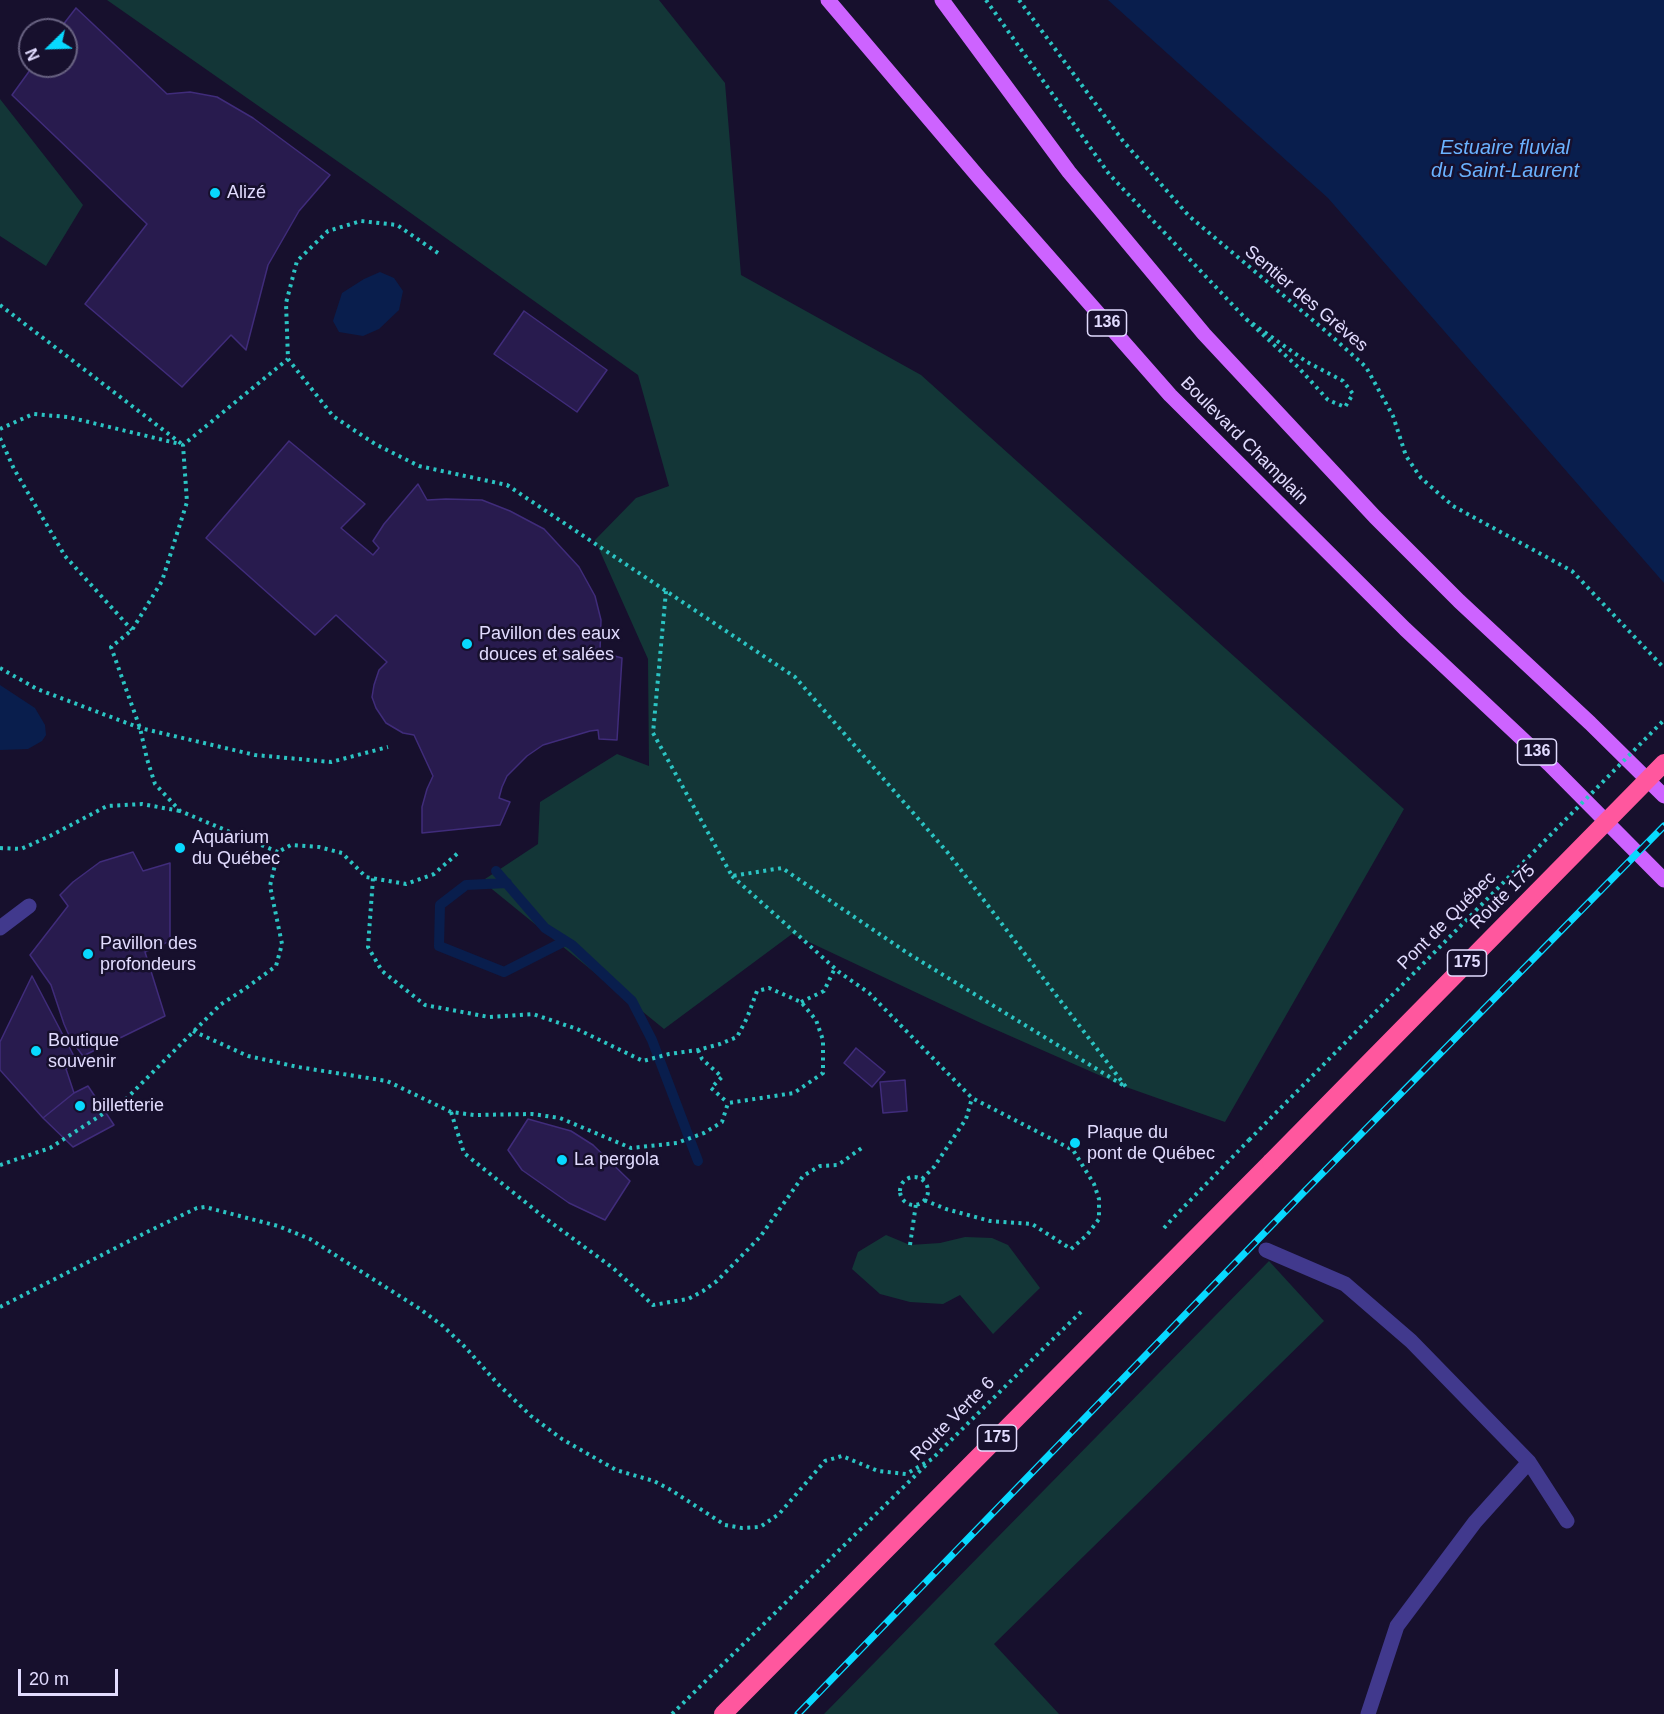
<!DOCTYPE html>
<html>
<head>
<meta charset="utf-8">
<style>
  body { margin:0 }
  #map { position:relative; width:1664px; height:1714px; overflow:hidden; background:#17102d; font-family:Helvetica,sans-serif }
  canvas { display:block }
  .north { position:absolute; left:18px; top:18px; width:60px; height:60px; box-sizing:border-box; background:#17102d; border:2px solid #686281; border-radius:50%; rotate:247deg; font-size:16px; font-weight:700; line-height:24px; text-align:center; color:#e2dcff }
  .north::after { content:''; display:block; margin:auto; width:21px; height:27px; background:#08d9ff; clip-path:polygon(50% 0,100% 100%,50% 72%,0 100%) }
  .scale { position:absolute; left:18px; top:1669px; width:100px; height:27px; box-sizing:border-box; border:3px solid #e2dcff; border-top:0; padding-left:8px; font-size:18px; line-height:21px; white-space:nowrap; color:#e2dcff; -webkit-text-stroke:4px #17102d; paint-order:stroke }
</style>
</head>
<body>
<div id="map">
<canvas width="1664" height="1714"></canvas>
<div class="north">N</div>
<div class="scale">20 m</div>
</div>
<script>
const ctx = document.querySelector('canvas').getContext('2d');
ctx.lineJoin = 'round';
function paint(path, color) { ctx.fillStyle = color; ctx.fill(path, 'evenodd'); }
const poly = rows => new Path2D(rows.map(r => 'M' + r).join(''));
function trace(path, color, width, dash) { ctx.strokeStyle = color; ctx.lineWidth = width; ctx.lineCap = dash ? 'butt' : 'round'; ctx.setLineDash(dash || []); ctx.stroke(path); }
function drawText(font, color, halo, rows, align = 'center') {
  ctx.font = font + ' Helvetica,sans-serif'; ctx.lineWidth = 5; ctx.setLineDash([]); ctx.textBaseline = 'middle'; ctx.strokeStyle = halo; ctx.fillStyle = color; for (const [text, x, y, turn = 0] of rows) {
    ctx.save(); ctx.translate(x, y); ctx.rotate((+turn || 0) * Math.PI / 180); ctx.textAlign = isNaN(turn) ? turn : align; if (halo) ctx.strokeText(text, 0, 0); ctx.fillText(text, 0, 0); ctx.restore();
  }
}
const green = poly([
  [107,0,659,0,725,83,741,275,921,375,1404,809,1225,1122,1126,1087,983,1024,792,934,664,1029,482,881,538,844,540,802,617,754,649,766,648,659,595,540,636,498,669,486,638,375,370,184],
  [0,99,83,205,46,266,0,236],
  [886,1235,910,1245,940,1243,965,1237,992,1238,1008,1245,1040,1288,993,1334,960,1295,943,1304,910,1302,880,1294,852,1269,858,1252],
  [1269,1261,1324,1321,994,1644,1059,1714,824,1714]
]);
const water = poly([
  [1108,0,1664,0,1664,583,1328,198],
  [380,272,394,278,403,291,399,310,379,329,363,336,339,332,333,321,342,293,364,279],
  [0,685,35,708,45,725,46,735,42,741,28,749,0,750]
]);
const stream = poly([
  [496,871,545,928,572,945,632,1001,652,1040,698,1161],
  [507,883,466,885,440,905,439,946,504,972,565,941]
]);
const building = poly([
  [76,8,167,94,190,92,217,97,253,118,330,175,299,211,268,265,246,350,231,335,182,387,85,304,147,224,12,95,33,66,66,66,66,30,59,30,76,8],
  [524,311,607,370,577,412,494,354,524,311],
  [289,441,365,504,341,528,373,555,379,548,373,541,384,524,418,484,427,500,446,499,482,500,510,511,544,529,579,567,595,596,601,620,600,652,622,658,617,740,599,739,598,730,590,731,543,745,527,756,507,776,502,787,499,798,510,802,500,825,422,833,422,807,427,789,433,776,414,735,403,733,386,723,376,708,372,697,374,685,379,670,387,662,336,615,315,635,206,538,289,441],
  [133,852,143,871,170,863,170,941,145,952,165,1016,83,1056,71,1040,64,1024,51,985,30,955,68,906,60,895,73,882,100,862,133,852],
  [32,976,76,1060,66,1069,74,1093,43,1118,0,1070,0,1042,32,976],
  [856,1048,885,1072,872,1087,844,1063,856,1048],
  [905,1080,907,1111,883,1113,880,1082,905,1080],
  [88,1086,114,1125,73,1147,43,1118,74,1093,88,1086],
  [528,1119,571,1131,593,1145,630,1181,605,1220,569,1203,522,1170,508,1150,528,1119]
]);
const path = poly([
  [986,0,1109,174,1246,319,1298,367,1328,400,1345,407,1353,394,1343,381,1307,362,1246,319],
  [1019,0,1123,141,1189,216,1328,333,1366,367,1393,416,1406,456,1421,478,1453,506,1572,571,1664,668],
  [438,253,397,225,361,221,328,231,297,261,286,303,288,359,333,416,375,444,419,466,507,485,795,677,948,853,1126,1087,909,954,782,868,732,876,653,733,666,591],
  [0,305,183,445],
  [0,429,33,414,68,417,180,444],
  [0,438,14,469,65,556,132,630],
  [0,668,37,689,140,728,255,755,331,762,388,747],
  [0,848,21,849,50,836,107,806,142,804,180,811],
  [278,852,180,811,155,784,147,759,140,728,111,647,132,630,162,581,187,502,183,445,288,359],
  [732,876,839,972,869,993,972,1098,1073,1150,1094,1184,1099,1199,1099,1219,1087,1235,1071,1249,1032,1224,990,1221,946,1209,924,1200],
  [801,1002,824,991,835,968],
  [193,1031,248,1056,298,1067,387,1081,451,1112,474,1115,532,1114,560,1118,631,1148,677,1143,704,1133,722,1122,728,1103,794,1093,823,1073,823,1040,816,1020,801,1002,769,988,757,991,747,1018,737,1037,720,1044,698,1050,669,1054,643,1061,577,1029,533,1014,489,1017,425,1005,382,971,368,947,373,878],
  [698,1050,702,1059,722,1077,711,1088,728,1103],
  [451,1112,464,1153,545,1218,613,1268,653,1305,688,1299,703,1291,717,1281,760,1237,803,1176,820,1166,838,1165,863,1147],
  [0,1165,50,1148,126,1099,220,1005,246,988,276,966,282,944,270,886,278,852,291,845,319,847,342,853,366,877,406,884,434,874,459,852],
  '900 1191a14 14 0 1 1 28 0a14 14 0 1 1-28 0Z',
  [922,1179,934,1167,966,1119,972,1098],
  [1164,1228,1174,1217,1249,1140],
  [910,1245,916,1204],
  [0,1307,147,1232,197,1208,205,1207,278,1226,310,1239,420,1309,443,1326,466,1348,497,1383,531,1416,562,1439,616,1470,654,1481,671,1490,725,1525,742,1528,760,1527,779,1514,825,1461,842,1456,878,1471,906,1474,932,1459,1052,1340],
  [1052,1340,1083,1310],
  [672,1714,927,1464]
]);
const lane = poly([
  [0,928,29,906],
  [1266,1250,1345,1284,1411,1341,1529,1462,1567,1521],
  [1368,1714,1397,1626,1475,1522,1529,1462]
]);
const primary = poly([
  [828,0,981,180,1170,395,1405,629,1549,764,1664,880],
  [942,0,1069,172,1204,334,1375,517,1459,601,1590,723,1664,796]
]);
const highway = poly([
  [723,1714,1271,1162]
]);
const rail = poly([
  [798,1714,1302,1194,1664,826]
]);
const pathBridge = poly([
  [1249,1140,1664,720]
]);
const highwayBridge = poly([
  [1271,1162,1664,763]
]);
const markers = [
  [215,193,6,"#08d9ff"],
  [467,644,6,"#08d9ff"],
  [180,848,6,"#08d9ff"],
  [88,954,6,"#08d9ff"],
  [36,1051,6,"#08d9ff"],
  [80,1106,6,"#08d9ff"],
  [1075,1143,6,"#08d9ff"],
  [562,1160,6,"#08d9ff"]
];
const shields = [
  [1107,323,39],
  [1537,752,39],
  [1467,963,39],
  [997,1438,39]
];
const shieldNames = [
  ["136",1107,323],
  ["136",1537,752],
  ["175",1467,963],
  ["175",997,1438]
];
const poiNames = [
  ["Alizé",227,193],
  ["Pavillon des eaux",479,634],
  ["douces et salées",479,655],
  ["Aquarium",192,838],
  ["du Québec",192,859],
  ["Pavillon des",100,944],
  ["profondeurs",100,965],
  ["Boutique",48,1041],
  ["souvenir",48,1062],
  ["billetterie",92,1106],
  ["Plaque du",1087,1133],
  ["pont de Québec",1087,1154],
  ["La pergola",574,1160]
];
const streetNames = [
  ["Sentier des Grèves",1306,299,40],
  ["Boulevard Champlain",1244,441,45],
  ["Route 175",1503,897,-45],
  ["Pont de Québec",1447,921,-45],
  ["Route Verte 6",953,1419,-45]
];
const waterNames = [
  ["Estuaire fluvial",1505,148],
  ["du Saint-Laurent",1505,171]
];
paint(green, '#133637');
paint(water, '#091e4d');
trace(stream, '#091e4d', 10);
paint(building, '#281b4e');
trace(building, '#402c7b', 1.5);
trace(path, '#2bc4c3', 4, [3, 4.5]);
trace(lane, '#41398d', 15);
trace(primary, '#cd63ff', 15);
trace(highway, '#ff579e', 18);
trace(rail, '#08d9ff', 7);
trace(rail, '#17102d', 4.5, [14]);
trace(pathBridge, '#2bc4c3', 4, [3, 4.5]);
trace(highwayBridge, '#ff579e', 18);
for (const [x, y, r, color] of markers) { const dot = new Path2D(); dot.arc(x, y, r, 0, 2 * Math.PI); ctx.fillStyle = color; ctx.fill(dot); trace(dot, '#17102d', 2); }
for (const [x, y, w] of shields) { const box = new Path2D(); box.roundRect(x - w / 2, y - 13, w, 26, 4.5); ctx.fillStyle = '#17102d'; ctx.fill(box); trace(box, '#e2dcff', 1.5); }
drawText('bold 16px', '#e2dcff', null, shieldNames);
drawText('18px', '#e2dcff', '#17102d', poiNames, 'left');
drawText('18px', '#e2dcff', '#17102d', streetNames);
drawText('italic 20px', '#6ab2ff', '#17102d', waterNames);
</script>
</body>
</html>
